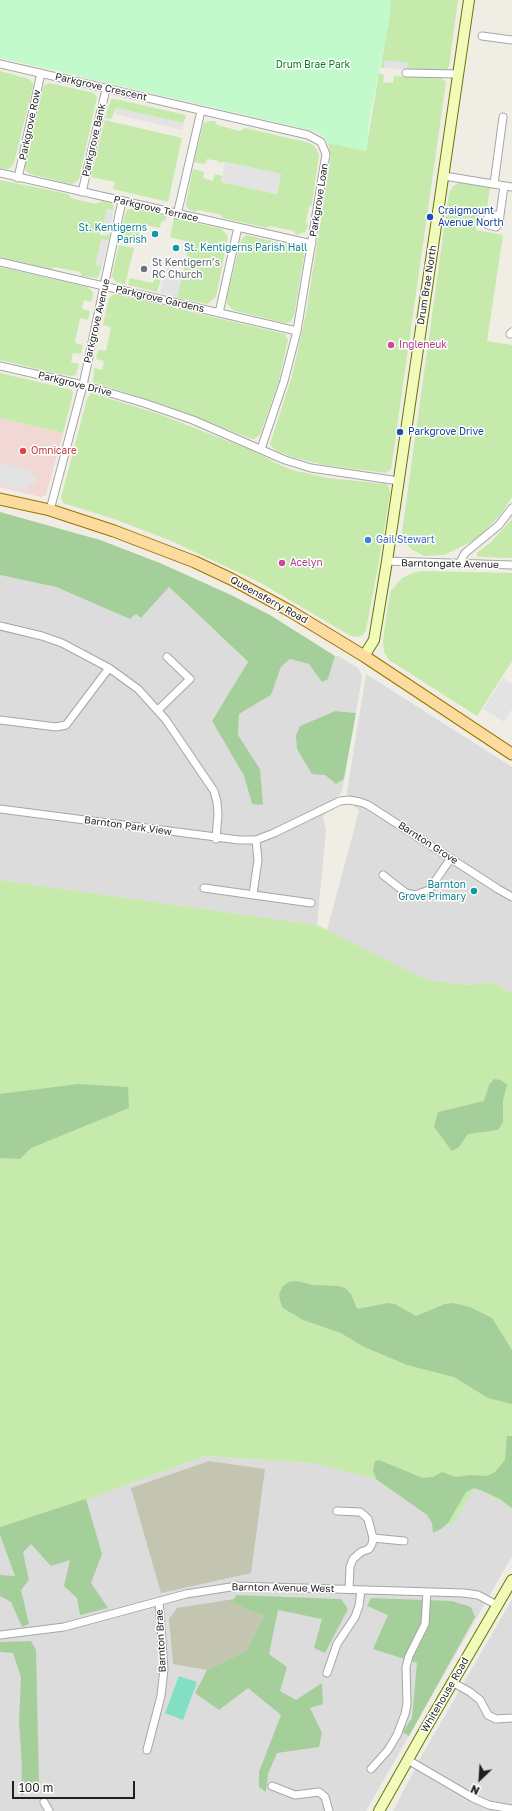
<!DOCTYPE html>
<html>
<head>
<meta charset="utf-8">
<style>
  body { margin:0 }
  #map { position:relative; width:512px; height:1811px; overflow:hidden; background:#f0ede5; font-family:"Golos Text",sans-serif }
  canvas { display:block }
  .north { position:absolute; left:460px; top:1759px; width:40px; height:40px; -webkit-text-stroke:3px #fff; paint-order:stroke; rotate:205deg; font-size:11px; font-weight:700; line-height:16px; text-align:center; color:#1f1f1f }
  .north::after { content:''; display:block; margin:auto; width:14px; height:18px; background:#1f1f1f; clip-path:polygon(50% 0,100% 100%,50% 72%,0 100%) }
  .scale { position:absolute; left:12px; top:1781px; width:123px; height:18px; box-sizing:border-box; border:2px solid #1f1f1f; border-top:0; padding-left:5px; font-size:12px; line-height:14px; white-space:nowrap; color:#1f1f1f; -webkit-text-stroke:3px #fff; paint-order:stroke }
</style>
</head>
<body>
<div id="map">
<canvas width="512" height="1811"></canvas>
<div class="north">N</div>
<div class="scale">100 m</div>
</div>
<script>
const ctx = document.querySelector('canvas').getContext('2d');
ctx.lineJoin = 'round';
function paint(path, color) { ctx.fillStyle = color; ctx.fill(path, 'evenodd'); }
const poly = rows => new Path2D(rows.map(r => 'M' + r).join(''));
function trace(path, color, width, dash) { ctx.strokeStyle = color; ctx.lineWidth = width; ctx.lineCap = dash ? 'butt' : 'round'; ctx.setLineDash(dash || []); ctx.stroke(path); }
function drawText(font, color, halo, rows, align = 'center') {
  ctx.font = font + ' "Golos Text",sans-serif'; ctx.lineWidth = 3; ctx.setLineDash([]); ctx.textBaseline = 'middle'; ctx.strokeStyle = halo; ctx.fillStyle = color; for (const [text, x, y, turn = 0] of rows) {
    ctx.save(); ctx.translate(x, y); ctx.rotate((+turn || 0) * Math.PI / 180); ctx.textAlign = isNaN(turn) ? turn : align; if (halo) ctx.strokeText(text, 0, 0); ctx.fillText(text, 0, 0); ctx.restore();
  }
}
const residential = poly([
  [0,575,56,587,130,619,136,614,141,618,169,587,248,663,212,721,244,776,252,804,260,770,238,735,239,714,271,695,281,667,290,659,309,664,328,679,335,656,338,656,358,668,362,676,356,713,335,711,300,726,325,775,336,784,344,779,342,791,323,817,326,830,317,925,0,880],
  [366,674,512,767,512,992,507,991,496,984,488,982,469,985,427,980,327,930,359,811,349,800,347,791],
  [205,1456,313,1463,380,1480,475,1487,512,1507,512,1556,366,1811,0,1811,0,1532],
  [512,1599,512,1811,393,1811,421,1757]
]);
const commercial = poly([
  [0,418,63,433,46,495,41,497,0,487]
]);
const construction = poly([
  [209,1461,265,1469,251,1573,161,1593,131,1488],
  [234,1599,232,1603,264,1616,246,1651,207,1670,173,1664,169,1619,177,1608]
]);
const grass = poly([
  [391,0,458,0,449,66,447,70,407,70,385,60,384,68,381,68],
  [0,71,29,79,33,83,33,86,14,163,10,168,7,169,0,168],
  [379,73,384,75,383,82,393,83,394,76,441,78,446,82,391,469,386,473,324,465,292,457,275,450,270,444,292,376,306,314,331,156,328,143,366,151],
  [49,83,94,93,97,97,79,179,75,183,70,184,30,174,26,171,25,166,43,88,45,85],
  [111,99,115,99,186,115,184,123,116,108,111,119,105,118],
  [105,120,182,138,168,202,113,189,115,182,91,177],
  [210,121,215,121,217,125,240,131,245,128,310,143,316,148,319,155,312,204,309,207,306,222,308,226,305,232,296,235,294,231,270,226,267,228,223,218,221,215,199,210,194,212,187,208,186,203,193,169,204,172,203,178,213,181,215,174,222,176,221,182,277,194,281,174,225,162,219,163,219,161,207,159,205,164,194,162,203,126,204,123],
  [0,180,68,194,71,198,95,204,103,201,113,204,114,210,107,209,102,232,100,232,99,234,105,236,106,234,110,235,108,241,102,239,96,265,102,266,98,278,82,276,80,272,55,267,50,269,0,257],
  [460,183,490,188,487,208,480,208,476,230,503,235,487,341,512,345,512,497,501,514,477,539,444,555,424,556,411,549,404,541,402,532,449,193,453,186],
  [134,208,166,216,165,221,161,222,160,228,141,224,137,243,120,239,125,214,127,210],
  [174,218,222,229,228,237,216,297,207,304,177,298,190,242,170,237],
  [246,235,294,246,303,252,304,256,294,316,290,322,285,323,236,311,232,309,227,304,227,297,241,240],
  [119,245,134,248,125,285,115,281,112,276],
  [0,267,87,287,93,292,92,302,84,300,82,307,82,309,90,311,88,320,80,318,75,343,83,345,81,354,73,353,71,362,79,364,76,375,72,376,63,375,0,360],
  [155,277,161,279,157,292,128,285,130,278,153,283],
  [115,294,285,334,288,340,279,380,260,435,254,439,249,438,167,406,93,382,94,368,102,370,104,361,96,359,98,350,106,351,111,327,103,325,105,315,113,317,105,314,109,298],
  [0,373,72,390,73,394,63,433,0,418],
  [91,393,159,414,253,451,282,466,296,471,328,478,386,484,389,487,390,494,377,572,366,630,364,634,359,637,351,636,259,582,169,540,114,519,63,503,61,498,87,399],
  [512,519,512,558,480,557,477,556,477,553,491,542],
  [424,571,512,573,512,661,477,716,389,660,384,652,383,641,390,592,402,578,415,572],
  [0,880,317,925,427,980,469,985,488,982,496,984,507,991,512,992,512,1508,475,1487,451,1526,380,1480,313,1463,205,1456,0,1532]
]);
const forest = poly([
  [0,512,100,540,160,563,231,595,270,615,335,656,328,679,322,682,309,664,290,659,281,667,271,695,239,714,238,735,260,769,263,805,252,804,244,776,212,721,248,662,169,587,141,618,136,614,130,619,56,587,0,575],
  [335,711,356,713,344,779,336,784,325,775,312,774,297,749,296,736,300,726],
  [494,1079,501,1080,507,1085,503,1100,503,1122,498,1130,468,1134,459,1147,452,1151,434,1127,438,1112,484,1101,489,1085],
  [78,1084,128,1087,129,1108,31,1148,20,1159,0,1158,0,1094],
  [297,1281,313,1285,338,1286,345,1288,351,1294,357,1309,388,1303,395,1304,416,1316,445,1304,453,1303,470,1307,492,1318,512,1350,512,1404,488,1398,454,1377,407,1365,362,1346,341,1333,303,1320,283,1308,280,1301,279,1294,283,1286,289,1282],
  [507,1436,512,1436,512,1508,500,1499,483,1491,474,1488,466,1492,448,1523,441,1529,433,1533,432,1523,427,1515,376,1479,373,1470,375,1461,379,1460,423,1478,433,1477,442,1472,456,1477,471,1475,487,1476,495,1472,505,1460],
  [86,1499,102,1554,91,1583,108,1608,80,1615,77,1598,64,1586,70,1560,51,1566,31,1544,23,1552,29,1580,21,1590,29,1624,22,1627,11,1602,0,1596,0,1575,15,1576,0,1535,0,1527],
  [236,1595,341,1599,348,1609,325,1653,314,1648,322,1619,278,1610,269,1654,287,1667,280,1691,296,1700,322,1683,323,1704,310,1708,322,1733,319,1747,277,1753,268,1774,266,1792,259,1787,259,1772,281,1715,248,1688,219,1710,195,1693,207,1670,246,1651,264,1616,232,1603],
  [371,1598,452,1601,471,1607,475,1617,409,1736,402,1732,412,1718,417,1663,373,1649,388,1615,367,1606],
  [31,1641,36,1650,39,1783,21,1796,22,1766,19,1722,21,1677,13,1653,0,1652,0,1642]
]);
const park = poly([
  [0,0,391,0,390,17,369,121,366,151,328,143,323,136,314,131,0,58]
]);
const pitch = poly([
  [179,1676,197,1682,183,1720,165,1713]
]);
const parking = poly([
  [385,60,408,63,407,70,384,68],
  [116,108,184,123,182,130,115,114],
  [225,162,281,174,276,194,221,182],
  [107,209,114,210,109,234,102,232],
  [101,239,108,241,102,266,95,265],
  [166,268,183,273,177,298,160,293],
  [0,463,31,470,30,475,37,477,35,486,28,484,26,491,0,485],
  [503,678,512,684,512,709,504,722,483,709]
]);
const street = poly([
  [482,36,512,40],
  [0,64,308,135,321,142,326,154,297,331,284,381,261,449],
  [406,73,459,74],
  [0,173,312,244],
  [444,176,512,187],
  [18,178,41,73],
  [494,184,503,117],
  [82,192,106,89],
  [177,215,201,111],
  [500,215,489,215,486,222,488,225,496,227,499,224,500,215,504,186],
  [0,262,297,331],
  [219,313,238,227],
  [510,334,512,332],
  [0,366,83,385,144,403,193,420,285,460,311,468,399,481],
  [50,510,83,385,122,201],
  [387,561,512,565],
  [459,564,465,553,499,525,512,508],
  [0,626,42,636,62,643,109,668,138,689,166,720,214,791,217,802,218,814,216,839],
  [158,710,190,679,167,657],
  [0,720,56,727,66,725,109,668],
  [0,809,239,840,256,840,274,833,340,801,349,800,360,802,368,805,498,889,512,897],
  [383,875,406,893,415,895,429,890,451,858],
  [204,888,311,903],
  [253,894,258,860,256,840],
  [337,1511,360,1512,364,1515,368,1519,373,1538,372,1544,369,1549,361,1552,353,1559,350,1567,349,1589],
  [373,1538,404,1541],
  [0,1635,64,1627,186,1594,237,1586,464,1593,478,1595,497,1605],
  [327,1673,337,1644,355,1617,359,1606,361,1590],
  [452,1682,470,1692,480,1700,488,1715,496,1719,512,1718],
  [147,1750,161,1696,164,1669,159,1601],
  [408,1760,473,1798,489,1805,512,1809],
  [371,1769,388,1750,397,1735,405,1714,407,1704,406,1667,409,1656,425,1624,427,1592],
  [272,1786,295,1795,319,1792,325,1797,329,1811],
  [44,1802,49,1811]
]);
const secondary = poly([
  [364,656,374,640,387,561,469,0],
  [379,1811,423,1733,512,1580]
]);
const primary = poly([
  [0,499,50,510,114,531,195,562,231,579,290,611,364,656,512,754]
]);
const markers = [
  [430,217,4,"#1a4fb4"],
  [155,234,4,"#0f9aa8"],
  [176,248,4,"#0f9aa8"],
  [144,269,4,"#6b7280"],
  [391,345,4,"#d1479c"],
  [400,432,4,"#1a4fb4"],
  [23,451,4,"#e0444e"],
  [368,540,4,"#3f7fe0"],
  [282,563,4,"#d1479c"],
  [474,891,4,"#0f9aa8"]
];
const parkNames = [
  ["Drum Brae Park",313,65]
];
const streetNames = [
  ["Parkgrove Crescent",101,87,13],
  ["Parkgrove Row",30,125,-78],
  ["Parkgrove Bank",94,140,-77],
  ["Parkgrove Loan",319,200,-81],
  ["Parkgrove Terrace",156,209,13],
  ["Drum Brae North",427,285,-81],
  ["Parkgrove Gardens",160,299,13],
  ["Parkgrove Avenue",97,321,-77],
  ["Parkgrove Drive",75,384,14],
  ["Barntongate Avenue",450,564,1],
  ["Queensferry Road",269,600,29],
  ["Barnton Park View",128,826,8],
  ["Barnton Grove",428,843,33],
  ["Barnton Avenue West",283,1588,1],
  ["Barnton Brae",161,1641,-93],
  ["Whitehouse Road",445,1695,-60]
];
const transitNames = [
  ["Craigmount",438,211],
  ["Avenue North",438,223],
  ["Parkgrove Drive",408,432]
];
const cultureNames = [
  ["St. Kentigerns",147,228],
  ["Parish",147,240],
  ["St. Kentigerns Parish Hall",184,248,"left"],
  ["Barnton",466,885],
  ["Grove Primary",466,897]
];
const worshipNames = [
  ["St Kentigern’s",152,263],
  ["RC Church",152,275]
];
const hotelNames = [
  ["Ingleneuk",399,345],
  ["Acelyn",290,563]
];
const healthNames = [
  ["Omnicare",31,451]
];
const shopNames = [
  ["Gail Stewart",376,540]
];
paint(residential, '#dddcdc');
paint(commercial, '#f1d8d4');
paint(construction, '#c3c5b0');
paint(grass, '#c5eaab');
paint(forest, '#a5cf9a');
paint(park, '#c2facb');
paint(pitch, '#83dfc3');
paint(parking, '#e3e3e3');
trace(street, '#a6a6a6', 9);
trace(secondary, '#637804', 12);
trace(primary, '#9a7300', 13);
trace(street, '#fff', 7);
trace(secondary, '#f2fab9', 10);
trace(primary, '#fcdb9e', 11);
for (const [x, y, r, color] of markers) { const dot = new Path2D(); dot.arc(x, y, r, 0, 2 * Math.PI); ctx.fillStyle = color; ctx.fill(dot); trace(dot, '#fff', 1.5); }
drawText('10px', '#0b7f1d', '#fff', parkNames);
drawText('10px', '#1f1f1f', '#fff', streetNames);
drawText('10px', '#164399', '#fff', transitNames, 'left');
drawText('10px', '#0d838f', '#fff', cultureNames, 'right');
drawText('10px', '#5b616d', '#fff', worshipNames, 'left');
drawText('10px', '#b23c85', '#fff', hotelNames, 'left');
drawText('10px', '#be3a42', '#fff', healthNames, 'left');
drawText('10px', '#366cbe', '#fff', shopNames, 'left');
</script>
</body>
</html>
